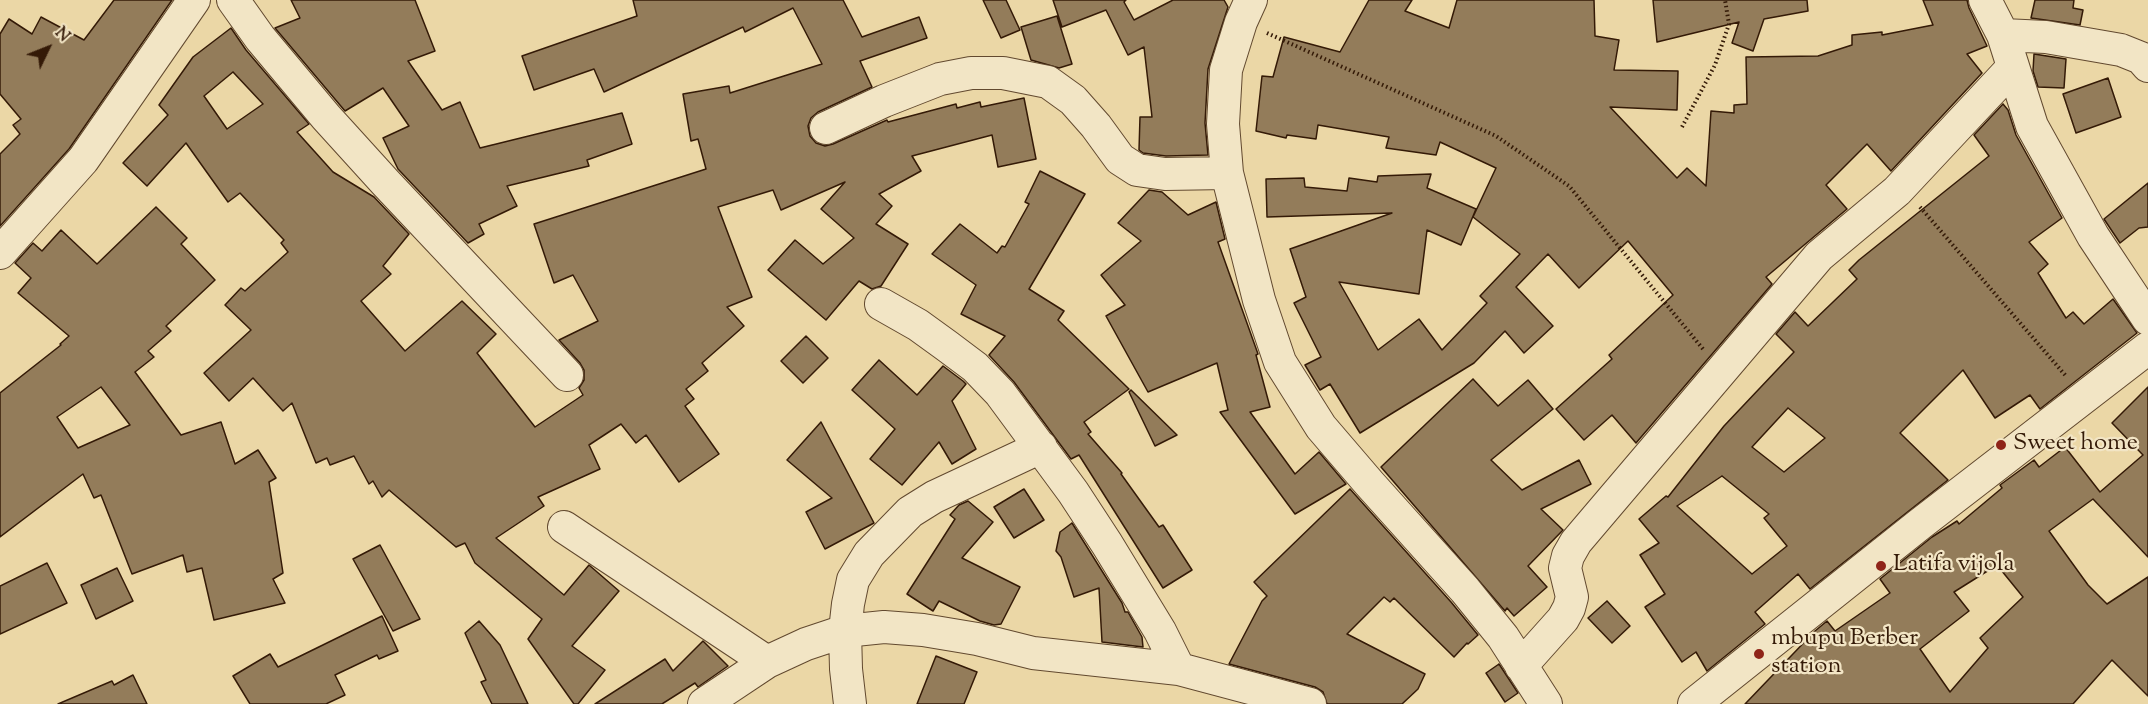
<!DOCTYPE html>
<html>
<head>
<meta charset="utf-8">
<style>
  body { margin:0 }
  #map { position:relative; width:2148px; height:704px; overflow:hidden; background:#ebd7a6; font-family:"Sorts Mill Goudy",serif }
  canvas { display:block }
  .north { position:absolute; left:18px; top:18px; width:60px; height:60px; -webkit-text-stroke:4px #f2e5c5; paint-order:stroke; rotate:47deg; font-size:16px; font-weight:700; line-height:24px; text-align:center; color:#341a07 }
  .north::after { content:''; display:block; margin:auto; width:21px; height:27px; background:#341a07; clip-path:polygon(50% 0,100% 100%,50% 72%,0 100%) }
</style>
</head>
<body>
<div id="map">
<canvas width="2148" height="704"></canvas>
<div class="north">N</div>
</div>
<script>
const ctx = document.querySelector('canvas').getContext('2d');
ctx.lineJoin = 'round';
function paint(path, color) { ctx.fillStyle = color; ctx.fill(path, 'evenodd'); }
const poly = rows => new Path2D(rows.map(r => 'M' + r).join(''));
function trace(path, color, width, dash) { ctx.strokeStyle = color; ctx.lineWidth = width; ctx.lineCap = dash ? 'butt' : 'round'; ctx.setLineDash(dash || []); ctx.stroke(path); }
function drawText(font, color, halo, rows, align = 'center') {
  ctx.font = font + ' "Sorts Mill Goudy",serif'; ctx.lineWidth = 4.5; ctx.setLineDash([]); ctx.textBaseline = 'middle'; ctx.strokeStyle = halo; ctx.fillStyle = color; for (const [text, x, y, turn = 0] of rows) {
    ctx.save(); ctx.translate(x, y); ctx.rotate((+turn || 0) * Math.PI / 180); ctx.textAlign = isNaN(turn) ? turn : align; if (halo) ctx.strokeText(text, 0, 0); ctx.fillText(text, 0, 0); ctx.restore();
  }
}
const building = poly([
  [114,0,172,0,69,149,0,226,0,154,20,134,13,125,21,119,0,94,0,34,9,19,32,34,41,17,84,40,114,0],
  [291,0,415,0,435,51,408,61,442,110,460,102,480,148,622,113,632,144,587,160,589,166,507,186,517,206,479,224,484,234,468,243,398,169,383,138,409,126,383,88,345,111,275,28,300,18,291,0],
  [633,0,843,0,862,37,919,17,927,38,860,61,872,87,818,112,811,118,808,126,810,136,816,143,825,146,833,144,887,120,888,122,956,104,957,108,980,102,981,107,1024,98,1036,159,998,167,992,135,912,156,921,171,879,194,892,206,876,224,908,244,881,286,872,289,859,281,826,320,768,270,795,240,823,264,854,238,821,209,845,182,781,210,773,190,718,207,752,297,727,307,744,326,702,363,708,371,686,389,694,399,685,406,719,454,679,482,646,435,636,443,621,424,589,445,600,469,538,497,544,506,496,538,564,595,589,565,619,591,572,646,605,670,578,704,574,704,528,639,542,619,475,563,465,543,456,547,389,490,382,497,373,481,369,484,354,456,330,465,327,458,316,463,292,403,283,411,253,378,229,401,204,373,251,330,225,305,241,288,245,291,288,252,281,243,284,240,240,193,228,202,186,143,147,186,123,163,168,115,159,105,193,57,231,28,246,50,309,124,297,132,333,172,374,197,409,234,383,266,391,274,361,301,405,351,462,301,496,334,477,353,535,427,583,395,579,388,584,380,584,370,580,363,559,340,598,321,573,275,554,283,534,224,706,169,698,139,691,141,683,94,729,86,730,93,822,64,793,8,745,32,743,27,604,92,594,69,534,90,522,56,637,16,633,0],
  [233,72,263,104,227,129,204,96,233,72],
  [983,0,1006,0,1020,30,1001,38,983,0],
  [1053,0,1126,0,1124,2,1134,20,1173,0,1224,0,1228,7,1208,69,1205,123,1208,155,1166,156,1143,153,1139,150,1140,117,1152,117,1144,47,1128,55,1106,10,1062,27,1053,0],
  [1369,0,1412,0,1405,11,1449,28,1457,0,1594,0,1595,36,1619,40,1614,70,1678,71,1677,110,1610,107,1677,178,1687,168,1706,186,1711,111,1734,113,1734,105,1747,104,1746,57,1818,56,1852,45,1852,35,1882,32,1882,35,1933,25,1923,0,1967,0,1969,8,1987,46,1967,54,1982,73,1891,171,1867,144,1826,185,1847,209,1766,277,1772,284,1636,443,1612,415,1584,440,1556,409,1612,359,1609,355,1673,295,1628,241,1579,288,1548,254,1516,287,1553,326,1524,353,1505,331,1474,363,1360,433,1330,384,1320,390,1305,365,1321,357,1294,303,1306,297,1290,249,1392,213,1267,217,1266,179,1304,178,1305,187,1347,191,1349,178,1377,182,1378,176,1431,174,1427,188,1476,209,1461,245,1427,230,1419,294,1339,282,1378,350,1419,319,1442,350,1487,303,1480,296,1520,254,1473,217,1496,168,1440,142,1436,155,1386,148,1389,137,1318,125,1316,139,1287,135,1286,138,1256,131,1262,76,1273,77,1284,37,1340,52,1369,0],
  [1653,0,1807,0,1808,11,1764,19,1753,51,1732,43,1739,22,1657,42,1653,0],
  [2035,0,2074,0,2073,8,2083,10,2080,25,2031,18,2035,0],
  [1057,16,1072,64,1059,68,1031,60,1021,27,1057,16],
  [2034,54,2066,59,2064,88,2038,87,2033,71,2034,54],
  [2108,78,2121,117,2076,133,2063,94,2108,78],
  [2003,104,2008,110,2016,135,2062,218,2029,242,2048,264,2038,273,2066,318,2073,312,2084,324,2113,299,2137,333,2040,409,2030,395,1995,418,1963,370,1900,433,1948,480,1810,589,1798,574,1755,612,1765,624,1707,671,1696,652,1682,662,1645,607,1665,594,1640,555,1659,543,1639,519,1666,496,1668,497,1724,426,1794,352,1776,334,1795,312,1808,326,1857,279,1849,270,1859,260,1989,156,1974,135,2003,104],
  [1788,408,1825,438,1784,472,1752,447,1788,408],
  [1722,476,1769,514,1764,518,1787,546,1752,574,1677,506,1722,476],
  [1040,171,1085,194,1029,289,1064,311,1058,320,1129,389,1084,422,1091,432,1088,434,1122,473,1121,474,1159,527,1163,525,1192,570,1163,588,1079,455,1071,459,1014,382,989,355,1005,336,961,314,976,285,932,254,960,224,997,253,1002,246,1005,247,1029,204,1025,202,1040,171],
  [2148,183,2148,227,2139,228,2120,243,2104,219,2148,183],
  [1149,190,1162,192,1188,215,1216,202,1225,239,1218,242,1258,354,1256,355,1270,407,1250,412,1295,474,1319,452,1346,484,1295,514,1220,412,1228,410,1217,363,1148,392,1106,316,1125,305,1101,275,1141,241,1118,223,1149,190],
  [156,207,187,238,181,244,215,280,166,326,171,331,148,351,154,357,135,372,181,435,221,422,235,464,258,450,276,478,269,482,283,573,273,579,285,603,214,620,202,568,187,572,183,555,132,574,101,495,94,498,83,474,0,537,0,393,61,345,60,344,69,336,18,293,31,278,15,263,33,243,42,251,61,230,97,264,156,207],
  [101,387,130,425,78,448,57,417,101,387],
  [806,336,828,358,803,383,781,361,806,336],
  [879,360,917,395,943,366,963,381,966,384,952,401,976,449,952,464,939,442,902,485,870,459,895,429,852,390,879,360],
  [1473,379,1498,406,1528,380,1553,409,1491,460,1522,490,1579,460,1591,484,1541,509,1563,530,1528,566,1547,587,1514,616,1507,608,1505,611,1381,467,1473,379],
  [2148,387,2148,557,2093,499,2049,531,2088,585,2107,604,2148,577,2148,696,2112,660,2073,704,1745,704,1815,631,1827,621,1835,631,1890,593,1880,579,1932,537,1957,521,1959,524,2002,488,2000,485,2034,460,2039,467,2065,447,2100,492,2143,455,2112,423,2148,387],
  [1997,565,2023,597,1980,638,1988,648,1950,692,1920,649,1969,611,1954,592,1997,565],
  [1131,390,1177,435,1155,446,1129,392,1131,390],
  [821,422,874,523,825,549,806,512,832,498,787,460,821,422],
  [1024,489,1044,520,1014,538,994,507,1024,489],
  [1350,489,1451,602,1478,635,1468,644,1467,643,1454,657,1394,598,1390,602,1384,597,1347,634,1425,674,1418,689,1402,704,1327,704,1323,692,1315,687,1229,664,1262,601,1267,596,1254,582,1350,489],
  [968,501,993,522,962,558,1020,587,1001,624,994,625,980,621,939,601,933,611,907,594,955,519,950,515,959,505,968,501],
  [1072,523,1122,603,1125,612,1128,612,1142,637,1143,647,1102,642,1099,588,1074,597,1061,557,1056,551,1060,532,1072,523],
  [380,545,420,619,393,631,353,559,380,545],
  [47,563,67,603,0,634,0,586,47,563],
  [117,568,133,601,96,619,81,585,117,568],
  [1607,601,1630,626,1612,643,1588,618,1607,601],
  [382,616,398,651,379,659,377,655,335,675,345,695,326,704,250,704,233,676,270,654,278,667,382,616],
  [479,621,500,645,528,704,492,704,481,682,486,680,465,633,479,621],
  [703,641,728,666,698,687,695,683,662,704,595,704,665,659,673,671,703,641],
  [936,656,977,672,964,704,917,704,936,656],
  [1499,664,1518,693,1505,702,1486,673,1499,664],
  [133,675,147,704,58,704,112,681,114,685,133,675]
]);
const path = poly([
  [1267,33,1496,136,1569,186,1703,349],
  [1682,127,1715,65,1729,24,1725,0],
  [1920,207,2066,376]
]);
const street = poly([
  [233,0,260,38,326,117,385,182,567,375],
  [1251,0,1241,22,1226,70,1223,124,1227,173,1259,300,1280,362,1321,427,1369,483,1465,590,1503,637,1546,704],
  [1985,0,2003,35,2032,126,2093,236,2148,319],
  [2003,35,2046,37,2121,50,2141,58,2148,66],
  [826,128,884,101,940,79,971,73,1003,73,1048,82,1073,100,1096,126,1120,159,1137,170,1165,174,1227,173],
  [0,253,83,160,194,0],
  [881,304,918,325,947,346,975,367,1000,393,1073,492,1107,544,1160,631,1179,669],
  [564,527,767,662],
  [1521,666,1563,619,1569,608,1572,597,1565,568,1568,556,1576,542,1819,256,1897,191,2013,67],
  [704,704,767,662,806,644,845,631,884,627,923,630,977,639,1033,653,1179,669,1310,704],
  [850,704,846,669,845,631,848,604,853,580,869,554,910,512,934,497,1041,447],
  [1694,704,1920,524,2148,348]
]);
const markers = [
  [2001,445,6,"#8f2418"],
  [1881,566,6,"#8f2418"],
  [1759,654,6,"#8f2418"]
];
const poiNames = [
  ["Sweet home",2013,445],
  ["Latifa vijola",1893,566],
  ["mbupu Berber",1771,640],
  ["station",1771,668]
];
paint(building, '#937c5a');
trace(building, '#341a07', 1.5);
trace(street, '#62492f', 34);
trace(path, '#341a07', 4, [1.5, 3]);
trace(street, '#f2e5c5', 32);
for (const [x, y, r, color] of markers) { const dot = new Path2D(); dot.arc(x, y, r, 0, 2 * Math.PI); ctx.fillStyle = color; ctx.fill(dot); trace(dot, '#f2e5c5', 2); }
drawText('24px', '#341a07', '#f2e5c5', poiNames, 'left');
</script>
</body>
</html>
